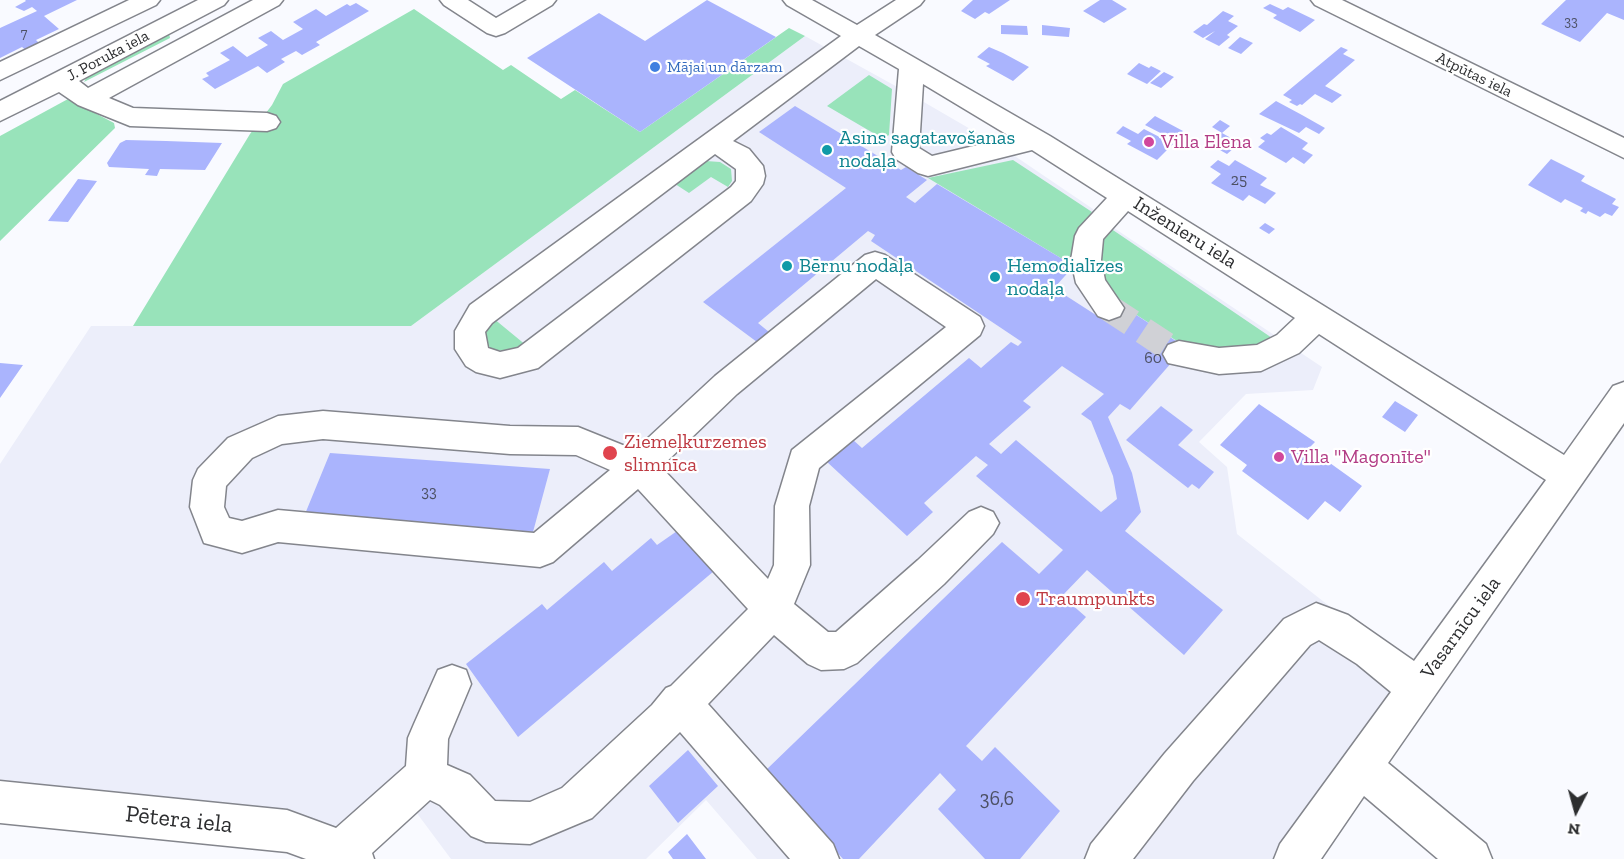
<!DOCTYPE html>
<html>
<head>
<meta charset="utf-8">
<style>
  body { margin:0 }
  #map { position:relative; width:1624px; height:859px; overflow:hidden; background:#f9faff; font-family:"Zilla Slab",serif }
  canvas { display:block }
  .north { position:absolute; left:1546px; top:781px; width:60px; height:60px; -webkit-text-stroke:4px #fff; paint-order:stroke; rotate:186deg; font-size:16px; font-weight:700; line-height:24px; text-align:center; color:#2d2e30 }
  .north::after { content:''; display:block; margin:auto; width:21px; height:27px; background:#2d2e30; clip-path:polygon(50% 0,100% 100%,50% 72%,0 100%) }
</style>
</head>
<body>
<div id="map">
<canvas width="1624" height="859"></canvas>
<div class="north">N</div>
</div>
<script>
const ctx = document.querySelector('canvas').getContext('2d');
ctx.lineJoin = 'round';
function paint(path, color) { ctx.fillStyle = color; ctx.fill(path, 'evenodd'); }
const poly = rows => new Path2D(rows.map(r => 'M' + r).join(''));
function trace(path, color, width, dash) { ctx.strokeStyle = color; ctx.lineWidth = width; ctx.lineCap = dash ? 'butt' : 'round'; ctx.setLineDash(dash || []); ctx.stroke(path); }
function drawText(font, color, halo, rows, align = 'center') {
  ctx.font = font + ' "Zilla Slab",serif'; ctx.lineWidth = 4.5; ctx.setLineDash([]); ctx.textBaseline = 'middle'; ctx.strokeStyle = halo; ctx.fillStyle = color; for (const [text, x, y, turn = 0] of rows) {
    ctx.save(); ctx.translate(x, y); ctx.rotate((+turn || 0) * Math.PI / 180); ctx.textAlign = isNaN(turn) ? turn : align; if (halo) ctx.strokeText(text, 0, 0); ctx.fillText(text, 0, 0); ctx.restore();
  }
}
const built = poly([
  [805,36,910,94,1003,148,1093,209,1102,220,1322,367,1313,390,1246,394,1199,442,1227,467,1237,534,1424,680,1295,859,757,859,706,800,646,859,451,859,416,812,342,851,0,802,0,464,91,326,411,326]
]);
const green = poly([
  [414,9,503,70,511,65,561,99,575,90,640,132,789,28,805,36,411,326,133,326,250,134,272,105,283,84],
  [169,33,170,38,84,82,87,76],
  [869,75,892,89,889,135,886,137,880,137,827,106],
  [68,99,114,123,115,128,0,241,0,136],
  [1013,160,1092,212,1087,220,1074,266,928,178],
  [706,161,720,162,731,169,732,181,728,187,711,177,689,193,672,182],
  [1107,226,1275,340,1255,347,1229,351,1180,343,1115,301,1100,270,1100,243],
  [493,318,527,346,510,352,491,349,483,338,485,325]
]);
const building = poly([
  [25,0,77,0,44,16,59,29,36,40,40,44,28,52,22,47,0,58,0,28,37,11,32,7,24,11,15,7,26,1],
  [707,0,776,37,640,132,527,58,599,13,645,41],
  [973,0,1010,0,989,14,985,12,975,19,961,11],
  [1100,0,1112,0,1127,9,1104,23,1083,11],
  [1566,0,1624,0,1624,20,1607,13,1580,42,1541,24],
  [356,3,369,11,316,42,320,45,302,55,296,51,281,59,285,62,267,73,258,66,215,89,202,79,209,76,206,73,230,60,220,53,233,46,247,57,268,45,258,38,271,31,283,40,303,29,293,22,316,9,326,16,347,4,350,6],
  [1270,4,1283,10,1288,7,1315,20,1300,32,1273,18,1277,15,1263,8],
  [1223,11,1234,16,1228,21,1238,26,1227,35,1230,37,1219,46,1205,39,1215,31,1203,38,1193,32,1204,24,1207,25],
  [1001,25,1027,26,1028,35,1001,34],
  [1042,25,1070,28,1069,37,1042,35],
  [1240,37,1253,43,1241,54,1228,48],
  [989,47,1003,53,1029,67,1013,81,986,66,990,64,977,57],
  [1341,47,1348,50,1343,54,1355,60,1325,86,1342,95,1332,103,1315,94,1302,105,1300,104,1297,106,1289,102,1292,100,1283,95],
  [1139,63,1149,68,1151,66,1161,71,1147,84,1127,74],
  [1164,72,1174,77,1161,88,1150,83],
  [1276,101,1302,115,1325,128,1319,134,1306,127,1299,133,1259,114],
  [795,106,901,170,906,167,927,180,906,197,915,203,937,184,1074,266,1054,288,1099,317,1115,301,1176,341,1179,354,1130,410,1120,404,1108,417,1132,473,1141,512,1125,531,1223,610,1184,655,1087,570,1062,596,1086,617,966,746,982,761,995,747,1060,811,1020,859,985,859,938,809,956,790,940,773,859,859,843,859,765,771,1002,542,1039,574,1063,550,976,476,988,465,976,456,924,503,933,512,907,536,826,461,852,439,862,448,969,358,981,368,1011,342,1018,346,1022,342,871,241,875,235,868,231,758,323,769,332,757,342,703,302,846,188,759,132],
  [1062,366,1104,394,1081,414,1091,421,1113,476,1117,499,1101,512,1016,440,1001,454,989,444,1031,407,1023,401],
  [1155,116,1183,131,1174,140,1145,125],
  [1220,120,1230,126,1222,133,1212,127],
  [1123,126,1138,134,1144,129,1173,144,1157,160,1127,144,1131,141,1116,133],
  [1281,127,1308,143,1302,149,1313,155,1304,164,1293,157,1286,163,1258,147,1265,141,1260,138,1267,133,1271,135],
  [1222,133,1240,143,1227,154,1218,149,1226,141,1218,136],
  [126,140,166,141,222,143,205,170,160,169,157,176,145,175,149,169,109,167,107,163,120,143],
  [1551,159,1585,176,1581,181,1616,199,1612,204,1619,207,1612,216,1605,213,1600,217,1588,211,1586,214,1580,211,1583,208,1565,199,1561,203,1528,185],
  [1218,160,1229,166,1235,160,1267,178,1260,185,1276,193,1265,204,1249,195,1243,201,1211,183,1221,174,1210,167],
  [78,179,97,181,68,222,48,221],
  [1265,223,1275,229,1269,234,1259,228],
  [0,363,23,365,0,398],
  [1395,401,1418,415,1405,432,1382,417],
  [1259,404,1315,442,1309,448,1362,486,1340,512,1325,501,1308,520,1242,471,1247,465,1220,445],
  [1161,406,1193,430,1178,445,1214,472,1199,489,1192,484,1188,488,1126,440],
  [330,453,550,469,533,532,305,514],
  [680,529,714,571,518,737,466,664,542,604,547,610,604,562,612,571,651,538,657,545],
  [688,750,718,786,678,823,649,786],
  [687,834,706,859,673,859,668,852]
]);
const minorTunnel = poly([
  [1109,308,1179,354]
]);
const minor = poly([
  [129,0,160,0,156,5,0,80,0,62,129,0],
  [198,0,228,0,224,5,79,81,88,88,253,0,283,0,279,5,109,98,133,108,267,113,276,116,280,122,276,128,267,131,130,126,78,105,59,92,0,121,0,101,198,0],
  [440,0,468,0,496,18,527,0,556,0,552,5,505,33,496,36,487,33,444,5,440,0],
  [783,0,812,0,857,25,896,0,924,0,920,5,875,35,1050,136,1564,455,1613,386,1624,382,1624,423,1388,763,1486,844,1492,859,1438,859,1364,796,1321,859,1274,859,1280,844,1391,692,1357,664,1319,640,1310,645,1193,781,1133,859,1085,859,1091,844,1165,753,1284,619,1316,603,1348,615,1414,661,1546,480,1319,334,1299,353,1261,371,1219,374,1168,363,1163,354,1168,345,1179,341,1219,348,1257,345,1277,335,1295,318,1128,211,1103,239,1101,260,1105,280,1124,308,1120,316,1109,320,1098,316,1076,283,1071,260,1075,236,1079,228,1107,198,1032,150,928,176,918,173,896,159,892,152,899,69,859,46,733,141,749,149,763,166,765,176,763,184,751,201,538,368,500,378,476,372,466,366,455,349,455,331,470,305,841,36,787,5,783,0],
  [923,84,1011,137,932,156,919,148,923,84],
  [715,154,736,169,736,181,731,187,518,348,500,352,488,348,485,332,492,323,715,154],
  [1311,0,1342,0,1624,138,1624,158,1315,5,1311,0],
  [875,252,885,255,980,317,984,326,980,335,819,468,809,506,810,565,794,604,828,632,836,632,918,560,969,512,981,507,993,512,999,523,993,534,944,584,857,663,844,669,821,670,808,664,774,635,708,704,833,844,839,859,790,859,680,732,592,818,530,844,486,842,471,836,440,805,430,800,372,853,374,859,306,859,287,852,0,823,0,781,287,810,336,828,406,766,408,738,414,724,438,670,452,665,466,670,471,684,448,739,447,765,470,775,495,801,530,802,562,788,652,705,666,688,671,686,748,609,638,489,553,562,540,567,278,542,242,553,204,543,190,507,193,480,198,469,228,438,278,416,323,411,510,426,578,427,635,450,715,376,865,255,875,252],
  [876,279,946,327,792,450,775,506,774,565,768,579,661,467,737,394,876,279],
  [323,439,510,454,576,455,610,470,534,533,278,510,242,521,229,518,224,507,226,486,252,458,282,444,323,439]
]);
const markers = [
  [655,67,6,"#3f7fe0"],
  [1149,142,6,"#d1479c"],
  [827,150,6,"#0f9aa8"],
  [787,266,6,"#0f9aa8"],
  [995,277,6,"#0f9aa8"],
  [610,453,8,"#e0444e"],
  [1279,457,6,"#d1479c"],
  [1023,599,8,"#e0444e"]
];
const farNumbernames = [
  ["33",1571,22],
  ["7",24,34]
];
const farStreetnames = [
  ["J. Poruka iela",108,56,-28],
  ["Atpūtas iela",1474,75,26]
];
const farShopnames = [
  ["Mājai un dārzam",667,67]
];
const numberNames = [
  ["25",1239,180],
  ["60",1153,358],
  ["33",429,492]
];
const cultureNames = [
  ["Asins sagatavošanas",839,138],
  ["nodaļa",839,161],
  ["Bērnu nodaļa",799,266],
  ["Hemodialīzes",1007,266],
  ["nodaļa",1007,289]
];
const hotelNames = [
  ["Villa Elena",1161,142],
  ["Villa \"Magonīte\"",1291,457]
];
const streetNames = [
  ["Inženieru iela",1185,233,32],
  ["Vasarnīcu iela",1461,628,-54]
];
const healthNames = [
  ["Ziemeļkurzemes",624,442],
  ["slimnīca",624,465],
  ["Traumpunkts",1036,599]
];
const nearNumbernames = [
  ["36,6",997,799]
];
const nearStreetnames = [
  ["Pētera iela",179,820,6]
];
paint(built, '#eceefa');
paint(green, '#98e3ba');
paint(building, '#aab4fd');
trace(minorTunnel, '#d0d1d6', 27, [27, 14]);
trace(minor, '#83858c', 3);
paint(minor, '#fff');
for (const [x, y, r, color] of markers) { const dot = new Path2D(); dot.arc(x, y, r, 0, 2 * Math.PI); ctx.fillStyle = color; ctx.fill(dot); trace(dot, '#fff', 2); }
drawText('14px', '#4c5063', null, farNumbernames);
drawText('16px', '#2d2e30', '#fff', farStreetnames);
drawText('16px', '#366cbe', '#fff', farShopnames, 'left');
drawText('16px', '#4c5063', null, numberNames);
drawText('20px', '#0d838f', '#fff', cultureNames, 'left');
drawText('20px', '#b23c85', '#fff', hotelNames, 'left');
drawText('20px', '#2d2e30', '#fff', streetNames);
drawText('20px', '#be3a42', '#fff', healthNames, 'left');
drawText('20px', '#4c5063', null, nearNumbernames);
drawText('24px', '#2d2e30', '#fff', nearStreetnames);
</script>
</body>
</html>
